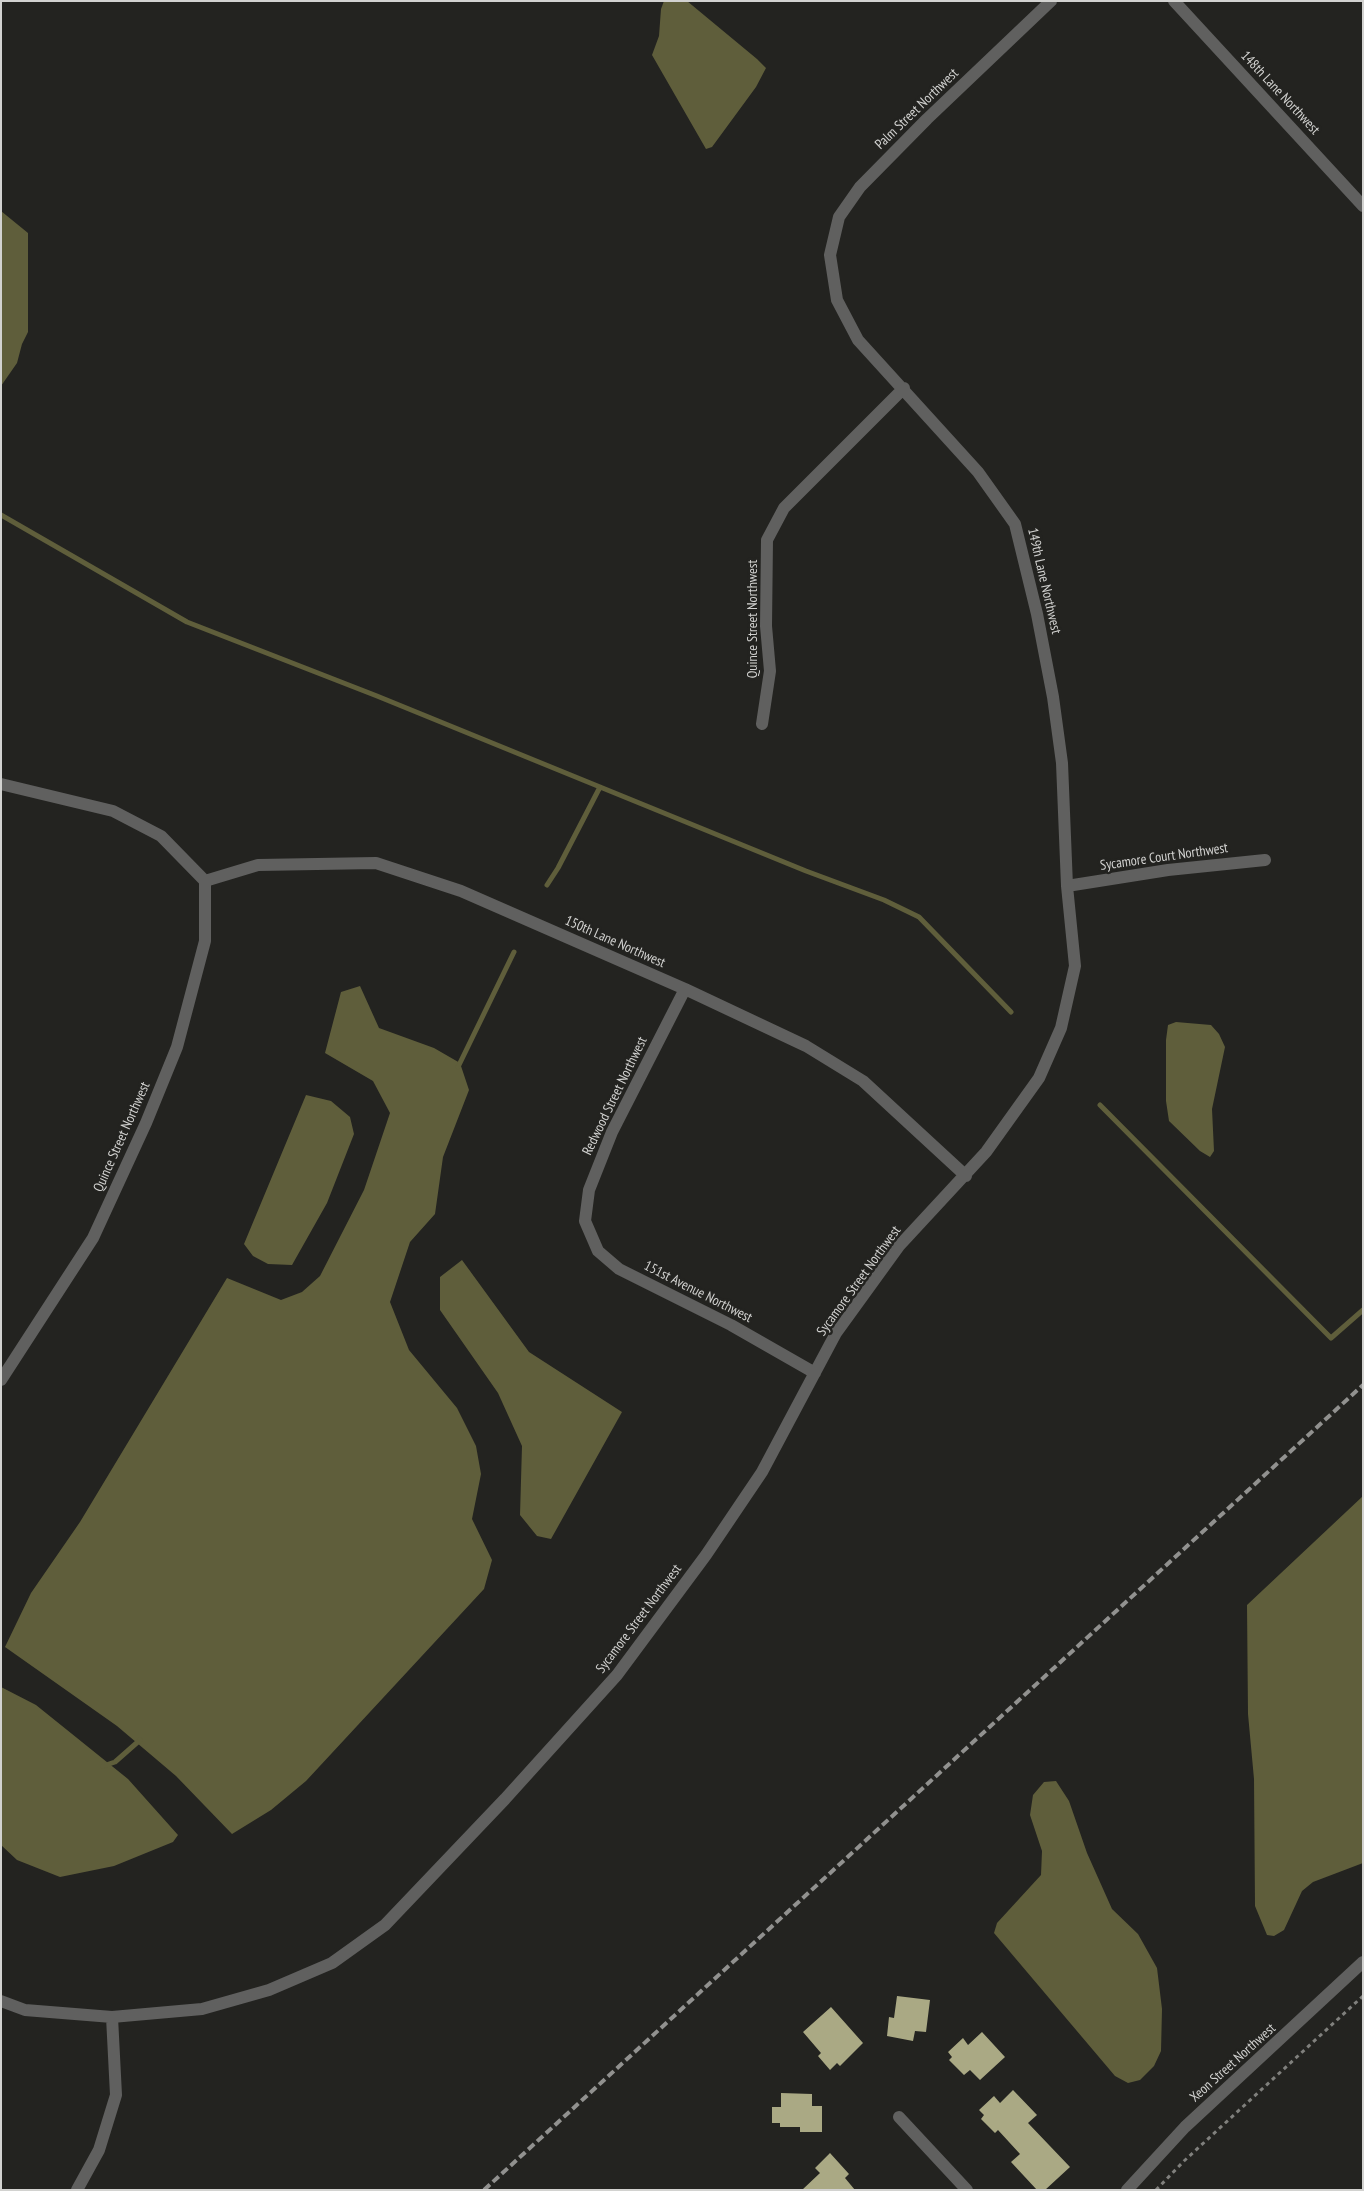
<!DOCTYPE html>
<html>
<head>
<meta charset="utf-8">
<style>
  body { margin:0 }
  #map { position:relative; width:1364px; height:2191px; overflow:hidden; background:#232320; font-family:"PT Sans Narrow",sans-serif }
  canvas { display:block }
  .frame { position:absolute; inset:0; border:2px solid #d2d2d0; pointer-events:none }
</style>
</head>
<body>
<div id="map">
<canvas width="1364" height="2191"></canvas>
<div class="frame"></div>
</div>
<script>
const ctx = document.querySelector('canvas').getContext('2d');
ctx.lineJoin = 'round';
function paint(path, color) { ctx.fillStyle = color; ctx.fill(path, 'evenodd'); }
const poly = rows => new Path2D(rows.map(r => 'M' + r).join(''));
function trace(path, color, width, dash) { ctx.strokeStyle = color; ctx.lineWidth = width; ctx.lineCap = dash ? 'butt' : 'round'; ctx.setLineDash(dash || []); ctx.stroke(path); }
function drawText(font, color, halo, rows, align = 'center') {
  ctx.font = font + ' "PT Sans Narrow",sans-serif'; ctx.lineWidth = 5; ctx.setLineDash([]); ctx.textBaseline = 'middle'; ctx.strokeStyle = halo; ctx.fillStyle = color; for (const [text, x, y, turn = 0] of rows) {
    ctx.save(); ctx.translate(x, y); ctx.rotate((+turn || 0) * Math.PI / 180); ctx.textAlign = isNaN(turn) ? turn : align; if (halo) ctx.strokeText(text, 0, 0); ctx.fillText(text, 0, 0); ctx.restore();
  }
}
const water = poly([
  [664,1,687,1,757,59,766,68,756,87,712,147,706,149,652,55,659,36,661,9],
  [1,211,28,233,28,332,22,344,17,363,1,386],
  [360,986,379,1028,434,1048,460,1063,469,1090,443,1157,435,1214,410,1242,390,1302,409,1350,457,1408,476,1446,481,1474,472,1519,492,1560,484,1589,306,1781,271,1810,232,1834,176,1776,117,1726,5,1647,31,1593,80,1522,227,1278,281,1300,302,1292,320,1276,364,1190,390,1113,373,1081,325,1053,341,992],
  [1176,1022,1211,1025,1219,1034,1225,1047,1212,1109,1214,1151,1210,1157,1200,1151,1169,1121,1166,1101,1166,1040,1168,1025],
  [306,1095,331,1101,350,1117,354,1134,327,1203,292,1265,268,1264,253,1256,244,1244],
  [462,1260,529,1352,622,1412,551,1539,537,1536,520,1515,522,1446,498,1393,440,1310,440,1277],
  [1363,1496,1363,1863,1313,1882,1302,1891,1284,1930,1274,1936,1267,1935,1255,1906,1254,1779,1248,1714,1247,1605],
  [1,1687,36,1705,128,1779,178,1835,173,1842,114,1866,60,1877,17,1860,1,1845],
  [1056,1781,1069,1801,1087,1853,1112,1909,1138,1934,1157,1968,1162,2009,1161,2051,1154,2066,1140,2080,1128,2083,1115,2076,994,1933,997,1923,1041,1875,1042,1851,1030,1815,1033,1795,1044,1782]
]);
const stream = poly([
  [1,515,187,622,377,696,806,871,884,900,919,917,1011,1012],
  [547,885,558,868,600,787],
  [458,1067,514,952],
  [1100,1105,1331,1338,1363,1310],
  [103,1766,115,1762,140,1740]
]);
const building = poly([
  [897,1996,930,2000,926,2032,915,2031,913,2041,887,2036,889,2017,894,2018],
  [831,2007,863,2043,840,2066,837,2063,830,2070,818,2056,821,2053,803,2032],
  [982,2032,1005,2057,980,2080,970,2070,964,2075,949,2060,952,2057,948,2052,963,2038,968,2045],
  [1013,2090,1037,2115,1028,2123,1070,2167,1045,2190,1037,2190,1011,2162,1020,2154,998,2130,995,2133,981,2119,984,2115,979,2110,994,2096,1000,2103],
  [781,2093,812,2094,812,2106,822,2106,822,2132,800,2132,800,2127,780,2127,780,2123,772,2123,772,2107,781,2107],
  [830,2153,849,2174,845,2178,855,2190,802,2190,820,2173,815,2168]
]);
const path = poly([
  [1156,2190,1184,2161,1363,1996]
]);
const street = poly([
  [1174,1,1363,206],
  [762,724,770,671,766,626,767,540,784,508,904,388],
  [1,784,113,811,161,836,205,881],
  [205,881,258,865,376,863,461,891,685,989,806,1046,863,1081,966,1176],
  [1067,886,1168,870,1265,860],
  [685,989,612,1132,589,1190,585,1221,598,1251,619,1269,731,1325,815,1373],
  [1,1380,93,1238,146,1123,177,1047,205,941,205,881],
  [1,2001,25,2010,112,2017,202,2009,269,1990,332,1963,385,1925,505,1799,617,1675,706,1555,762,1472,836,1333,899,1246,986,1152,1039,1078,1061,1028,1075,966,1067,886,1062,763,1053,697,1037,614,1015,524,978,472,858,340,837,300,830,255,839,217,860,187,927,119,1051,1],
  [899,2117,967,2190],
  [77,2190,99,2150,116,2095,112,2017],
  [1127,2190,1185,2127,1363,1962]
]);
const rail = poly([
  [484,2190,1363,1385]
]);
const streetNames = [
  ["148th Lane Northwest",1280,93,47],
  ["Palm Street Northwest",917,109,-44],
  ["149th Lane Northwest",1044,581,77],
  ["Quince Street Northwest",753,619,-90],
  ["Sycamore Court Northwest",1164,857,-8],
  ["150th Lane Northwest",615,942,24],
  ["Redwood Street Northwest",615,1096,-64],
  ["Quince Street Northwest",122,1137,-66],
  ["Sycamore Street Northwest",859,1281,-54],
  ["151st Avenue Northwest",698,1292,27],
  ["Sycamore Street Northwest",639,1619,-53],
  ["Xeon Street Northwest",1233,2063,-42]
];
paint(water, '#5f5e3b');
trace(stream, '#5f5e3b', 5);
paint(building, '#aaa984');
trace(path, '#80807d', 3, [4, 4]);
trace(street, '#60605f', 12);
trace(rail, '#91918f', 4, [8, 4]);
drawText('14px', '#d2d2d0', '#232320', streetNames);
</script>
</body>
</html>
